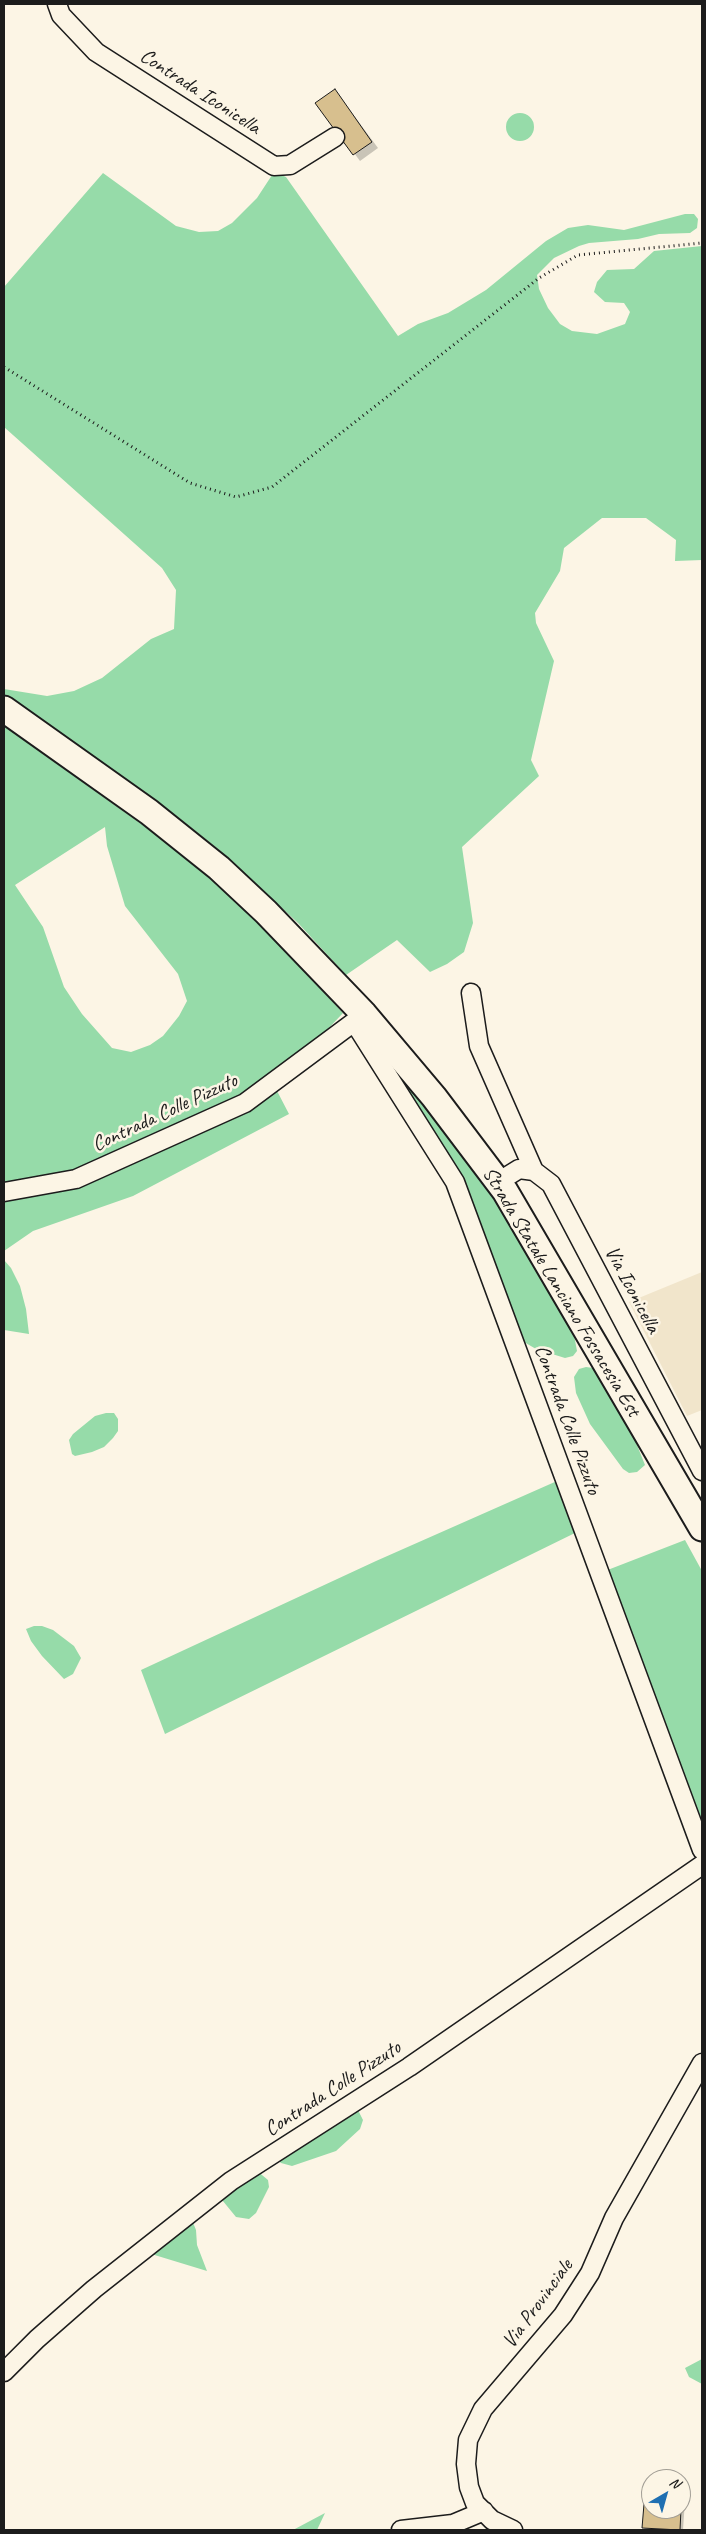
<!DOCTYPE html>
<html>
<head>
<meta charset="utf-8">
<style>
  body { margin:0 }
  #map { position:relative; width:706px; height:2534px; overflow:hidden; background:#fcf5e5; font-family:Caveat,sans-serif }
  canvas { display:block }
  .frame { position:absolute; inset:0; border:5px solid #1c1c1c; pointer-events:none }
  .north { position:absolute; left:641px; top:2469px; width:50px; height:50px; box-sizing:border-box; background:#fcf5e5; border:1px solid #a29e95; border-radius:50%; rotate:38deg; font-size:14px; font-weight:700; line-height:20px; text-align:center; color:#1c1c1c }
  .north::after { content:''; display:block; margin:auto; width:18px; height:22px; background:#1f6fb2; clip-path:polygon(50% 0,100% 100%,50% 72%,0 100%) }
</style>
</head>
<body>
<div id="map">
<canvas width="706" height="2534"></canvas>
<div class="frame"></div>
<div class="north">N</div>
</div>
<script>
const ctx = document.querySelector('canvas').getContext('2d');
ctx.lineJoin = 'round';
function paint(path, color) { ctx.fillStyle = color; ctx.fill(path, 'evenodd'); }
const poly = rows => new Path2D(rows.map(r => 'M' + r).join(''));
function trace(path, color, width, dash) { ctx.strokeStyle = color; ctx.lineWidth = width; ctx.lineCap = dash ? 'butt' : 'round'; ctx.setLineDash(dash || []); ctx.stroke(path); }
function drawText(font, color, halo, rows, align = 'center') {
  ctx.font = font + ' Caveat,sans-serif'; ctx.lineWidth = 5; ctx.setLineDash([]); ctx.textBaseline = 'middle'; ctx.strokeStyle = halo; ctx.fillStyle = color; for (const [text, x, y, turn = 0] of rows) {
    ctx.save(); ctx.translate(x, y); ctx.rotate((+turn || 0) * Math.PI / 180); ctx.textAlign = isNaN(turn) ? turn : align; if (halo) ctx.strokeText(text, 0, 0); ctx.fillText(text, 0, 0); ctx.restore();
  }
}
const built = poly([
  [702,1272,702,1410,687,1416,629,1302]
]);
const green = poly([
  '506 127a14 14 0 1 1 28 0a14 14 0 1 1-28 0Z',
  [274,172,286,177,398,336,418,324,448,313,486,290,546,241,568,228,588,225,624,230,685,214,694,214,698,219,697,228,690,233,659,234,638,239,589,243,579,246,554,258,537,275,539,289,548,308,560,324,572,331,597,334,625,324,630,312,624,303,605,302,594,292,597,282,607,270,634,269,654,251,702,246,702,560,675,561,676,540,646,518,602,518,564,548,560,571,535,613,536,623,554,661,531,760,539,776,462,847,473,923,464,952,447,964,430,972,397,940,346,975,298,923,218,849,161,804,4,696,4,689,47,696,74,691,102,678,151,639,174,629,176,590,162,568,4,427,4,287,103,173,176,226,199,232,218,231,232,223,257,198],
  [4,726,154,833,216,883,266,930,343,1013,326,1031,277,1073,276,1089,289,1114,133,1196,33,1231,4,1251],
  [105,827,107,846,125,906,178,974,187,1001,179,1016,163,1036,150,1045,131,1052,112,1048,82,1014,64,987,43,927,15,885],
  [402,1071,503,1203,574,1335,577,1351,573,1356,565,1358,536,1349,524,1342,516,1330,395,1074],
  [4,1260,11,1268,20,1286,26,1309,29,1334,4,1330],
  [586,1367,593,1368,599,1376,635,1440,645,1465,637,1472,629,1473,623,1469,590,1424,576,1393,574,1377,579,1369],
  [106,1413,114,1413,118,1419,118,1431,113,1438,104,1447,92,1452,75,1456,72,1454,69,1440,73,1434,95,1416],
  [557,1481,577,1532,165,1734,141,1670,376,1561],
  [685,1540,702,1571,702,1828,605,1571],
  [34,1626,42,1626,53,1630,74,1646,81,1658,73,1674,64,1679,42,1656,31,1641,26,1629],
  [356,2106,363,2120,360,2129,336,2151,292,2166,281,2163,276,2158],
  [256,2170,268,2180,269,2187,256,2213,249,2219,236,2217,218,2195],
  [190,2215,196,2230,197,2245,207,2271,148,2253],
  [702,2359,702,2384,689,2377,685,2368],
  [325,2513,317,2530,293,2530]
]);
const shadow = poly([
  [335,90,378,148,360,161,317,103],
  [651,2493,651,2509,681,2509,681,2496,685,2500,683,2530,646,2530,644,2528]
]);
const building = poly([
  [335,89,372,142,353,155,315,103,335,89],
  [645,2492,651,2492,651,2509,681,2509,680,2530,642,2528,645,2492]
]);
const path = poly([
  [4,367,190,483,236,497,272,487,539,278,578,255,702,243]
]);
const street = poly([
  [57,4,61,15,96,52,274,166,290,165,335,137],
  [471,993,479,1046,534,1171],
  [364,1014,354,1022,455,1182,702,1850],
  [498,1182,519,1169,534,1171,551,1184,702,1471],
  [4,1192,76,1179,245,1103,354,1022],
  [4,2372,37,2339,94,2289,231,2181,409,2067,702,1865],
  [401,2530,453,2524,484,2511],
  [513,2530,492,2520,475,2503,469,2487,466,2464,468,2440,483,2409,563,2315,590,2273,614,2218,702,2063]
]);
const secondary = poly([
  [4,709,149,812,219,868,266,912,364,1014,434,1097,505,1191,702,1528]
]);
const streetNames = [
  ["Contrada Iconicella",200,92,33],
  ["Contrada Colle Pizzuto",165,1113,-25],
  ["Via Iconicella",632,1290,62],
  ["Strada Statale Lanciano Fossacesia Est",561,1292,59],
  ["Contrada Colle Pizzuto",567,1420,70],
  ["Contrada Colle Pizzuto",333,2089,-33],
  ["Via Provinciale",538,2304,-54]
];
paint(built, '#f1e5cb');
paint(green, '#96dba9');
paint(shadow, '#0003');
paint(building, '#d7bf8e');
trace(building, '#1c1c1c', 1);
trace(street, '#1c1c1c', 21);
trace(secondary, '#1c1c1c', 29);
trace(path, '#1c1c1c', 3, [1, 4]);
trace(street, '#fcf5e5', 18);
trace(secondary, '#fcf5e5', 25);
drawText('21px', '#1c1c1c', '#fcf5e5', streetNames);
</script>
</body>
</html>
